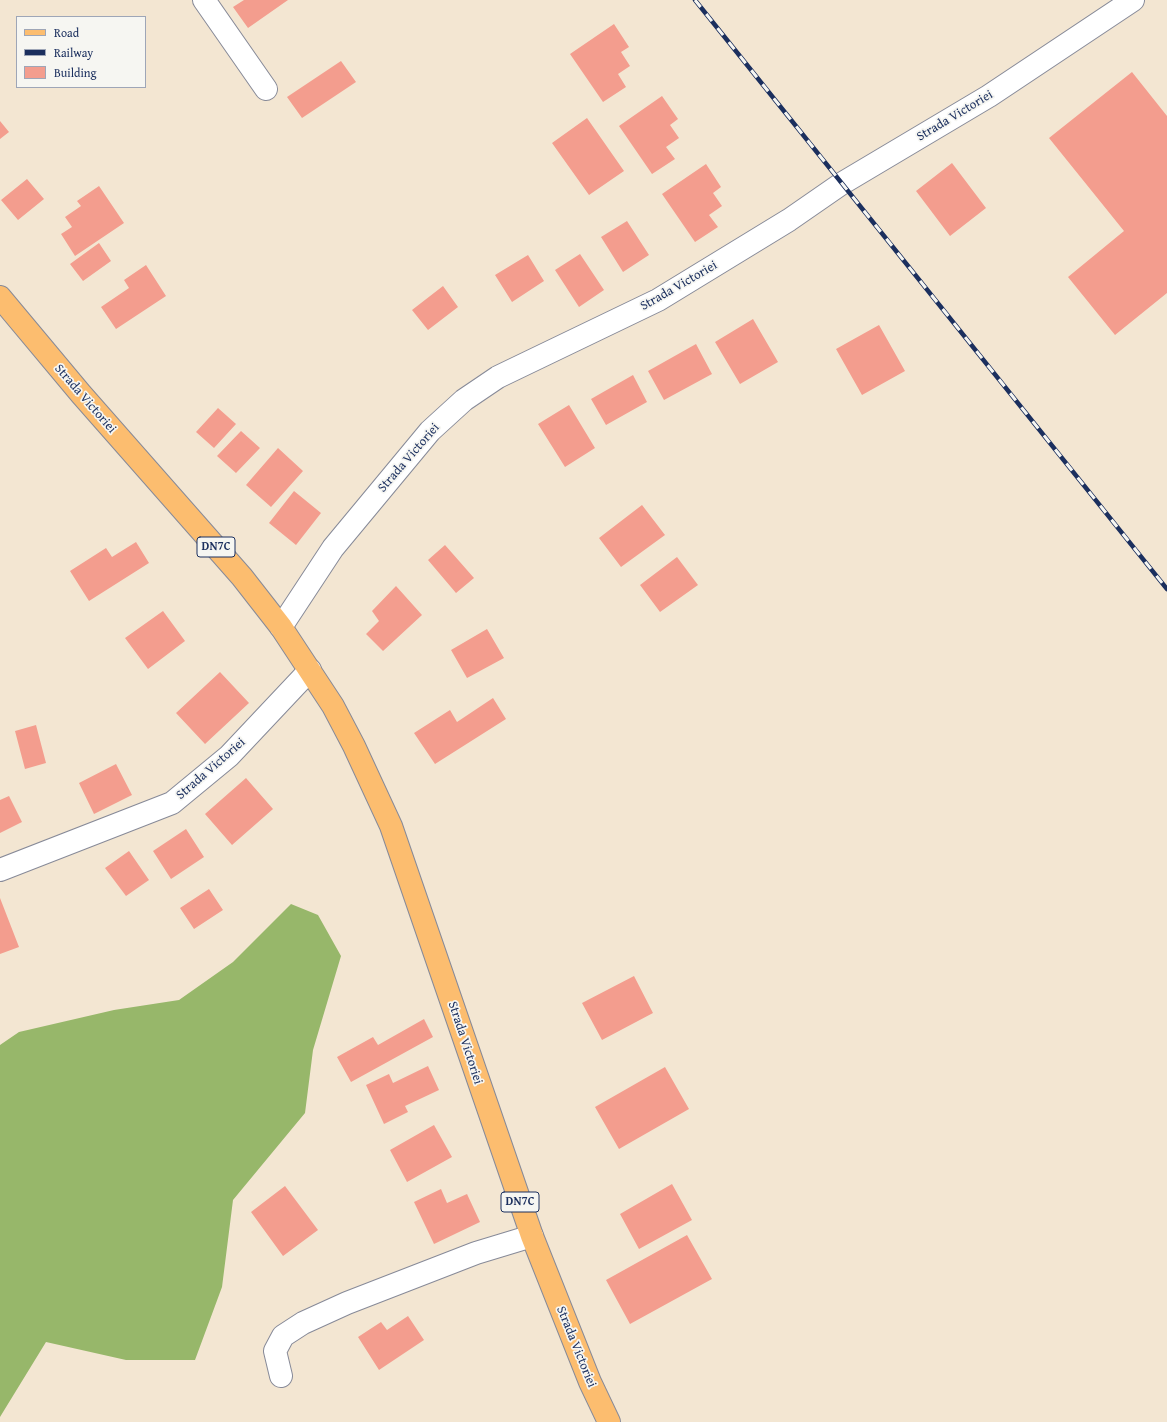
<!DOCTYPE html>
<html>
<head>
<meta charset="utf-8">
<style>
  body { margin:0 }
  #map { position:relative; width:1167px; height:1422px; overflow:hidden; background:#f3e6d2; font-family:"Gentium Book Plus",serif }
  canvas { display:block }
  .legend { position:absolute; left:16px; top:16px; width:130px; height:72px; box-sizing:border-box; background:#f6f6f2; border:1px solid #9ea6b7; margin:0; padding:5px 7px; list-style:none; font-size:12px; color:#1b2f5e }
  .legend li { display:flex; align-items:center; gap:8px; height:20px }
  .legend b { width:20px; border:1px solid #9ea6b7 }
</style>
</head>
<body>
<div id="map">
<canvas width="1167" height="1422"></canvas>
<ul class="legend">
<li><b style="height:5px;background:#fcbd6f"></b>Road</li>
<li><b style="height:5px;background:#1b2f5e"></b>Railway</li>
<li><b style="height:11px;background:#f39d8e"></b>Building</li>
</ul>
</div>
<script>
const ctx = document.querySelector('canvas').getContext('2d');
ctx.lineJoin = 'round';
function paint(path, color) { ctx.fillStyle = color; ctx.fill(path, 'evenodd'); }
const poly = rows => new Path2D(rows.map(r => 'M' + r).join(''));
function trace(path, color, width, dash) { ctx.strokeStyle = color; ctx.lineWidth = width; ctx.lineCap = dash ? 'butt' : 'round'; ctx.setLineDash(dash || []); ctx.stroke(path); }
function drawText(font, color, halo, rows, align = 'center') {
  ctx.font = font + ' "Gentium Book Plus",serif'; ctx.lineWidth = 3.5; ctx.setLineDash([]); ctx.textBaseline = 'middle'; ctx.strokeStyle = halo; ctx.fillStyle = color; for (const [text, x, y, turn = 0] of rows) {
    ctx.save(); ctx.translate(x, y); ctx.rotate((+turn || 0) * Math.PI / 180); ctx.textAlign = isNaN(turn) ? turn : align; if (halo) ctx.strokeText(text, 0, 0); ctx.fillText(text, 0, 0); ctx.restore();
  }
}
const forest = poly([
  [291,904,318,915,341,956,313,1050,305,1113,233,1200,222,1287,195,1360,126,1360,46,1342,0,1417,0,1045,19,1032,114,1010,179,1000,233,962]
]);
const building = poly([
  [244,0,288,0,248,28,233,7],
  [614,24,629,47,621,52,630,66,618,74,626,87,603,102,570,54],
  [341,61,356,82,302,118,287,97],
  [1132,72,1167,116,1167,293,1115,335,1068,277,1124,231,1049,138],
  [662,96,678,119,670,125,679,138,666,147,675,159,652,174,619,126],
  [587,118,624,171,589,195,552,143],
  [0,121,9,132,0,139],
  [952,163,986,208,950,236,916,191],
  [706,164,721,187,713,193,722,206,709,215,718,227,695,242,662,194],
  [27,179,44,199,18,220,1,200],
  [99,186,124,223,75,256,61,234,72,227,65,217,81,206,77,201],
  [627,221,649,255,623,272,601,237],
  [99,243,111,261,83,281,70,264],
  [580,254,604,290,579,307,555,270],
  [528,255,544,281,512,302,495,275],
  [146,265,166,296,116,329,101,307,129,288,124,280],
  [443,286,458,307,428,330,412,310],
  [753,319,778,362,740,384,715,342],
  [879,325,905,371,862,395,836,349],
  [696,344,712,374,664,400,648,371],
  [633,375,647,402,606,425,591,399],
  [569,405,595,448,565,467,538,424],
  [218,408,236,424,214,448,196,432],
  [241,431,260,448,236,473,217,456],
  [278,448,303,471,271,507,246,485],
  [294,491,321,513,296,545,269,523],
  [642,505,665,535,621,567,599,538],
  [136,542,149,563,89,601,70,571,106,548,112,557],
  [445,545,474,578,456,593,428,560],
  [677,557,698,585,660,612,640,585],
  [396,586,422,615,383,651,366,634,379,621,372,611],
  [163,611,185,641,148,669,125,638],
  [487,629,504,658,467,678,451,650],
  [220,672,249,703,205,744,176,713],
  [493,698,506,719,435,764,414,733,450,710,457,722],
  [36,725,46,763,25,769,15,731],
  [116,764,132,795,94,814,79,783],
  [246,778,273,809,232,845,205,814],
  [9,796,22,822,0,833,0,800],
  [186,829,204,857,171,879,153,851],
  [129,851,149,880,126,896,105,868],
  [209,889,223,910,194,929,180,908],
  [0,898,19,947,0,954],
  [634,976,653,1013,602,1040,582,1003],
  [424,1019,433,1037,351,1082,337,1057,373,1037,378,1045],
  [428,1066,439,1090,405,1106,408,1112,384,1124,366,1085,389,1074,393,1083],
  [665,1067,689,1109,619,1149,595,1107],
  [434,1125,452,1157,407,1182,390,1150],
  [672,1184,692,1220,639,1249,620,1214],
  [285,1186,318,1230,283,1256,251,1212],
  [441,1189,447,1203,467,1194,480,1222,434,1244,414,1202],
  [687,1235,712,1279,630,1324,606,1280],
  [408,1316,424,1340,379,1370,358,1337,381,1322,387,1330]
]);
const street = poly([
  [204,0,266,89],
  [281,627,333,548,430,431,464,400,498,377,658,300,789,220,841,184,989,96,1133,0],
  [0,870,172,803,229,756,310,670],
  [281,1376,275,1351,283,1336,303,1323,347,1303,476,1253,532,1236]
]);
const primary = poly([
  [0,297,81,394,242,577,281,627,333,706,354,746,391,826,532,1236,590,1382,609,1422]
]);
const rail = poly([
  [695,0,1167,589]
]);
const shields = [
  [216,547,38],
  [520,1202,38]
];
const shieldNames = [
  ["DN7C",216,547],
  ["DN7C",520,1202]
];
const streetNames = [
  ["Strada Victoriei",955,116,-31],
  ["Strada Victoriei",679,286,-30],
  ["Strada Victoriei",85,399,49],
  ["Strada Victoriei",409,458,-49],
  ["Strada Victoriei",211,769,-41],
  ["Strada Victoriei",465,1043,72],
  ["Strada Victoriei",576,1347,68]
];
paint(forest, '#97b76a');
paint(building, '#f39d8e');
trace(street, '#878a98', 24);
trace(primary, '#878a98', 24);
trace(street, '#fff', 22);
trace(primary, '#fcbd6f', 22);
trace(rail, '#1b2f5e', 4.5);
trace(rail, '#f6f6f2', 3, [9]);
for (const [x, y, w] of shields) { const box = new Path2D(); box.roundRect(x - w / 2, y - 10, w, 20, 3); ctx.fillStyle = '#f6f6f2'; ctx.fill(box); trace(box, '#1b2f5e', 1); }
drawText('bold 12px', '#1b2f5e', null, shieldNames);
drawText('13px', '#1b2f5e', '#f6f6f2', streetNames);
</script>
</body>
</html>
